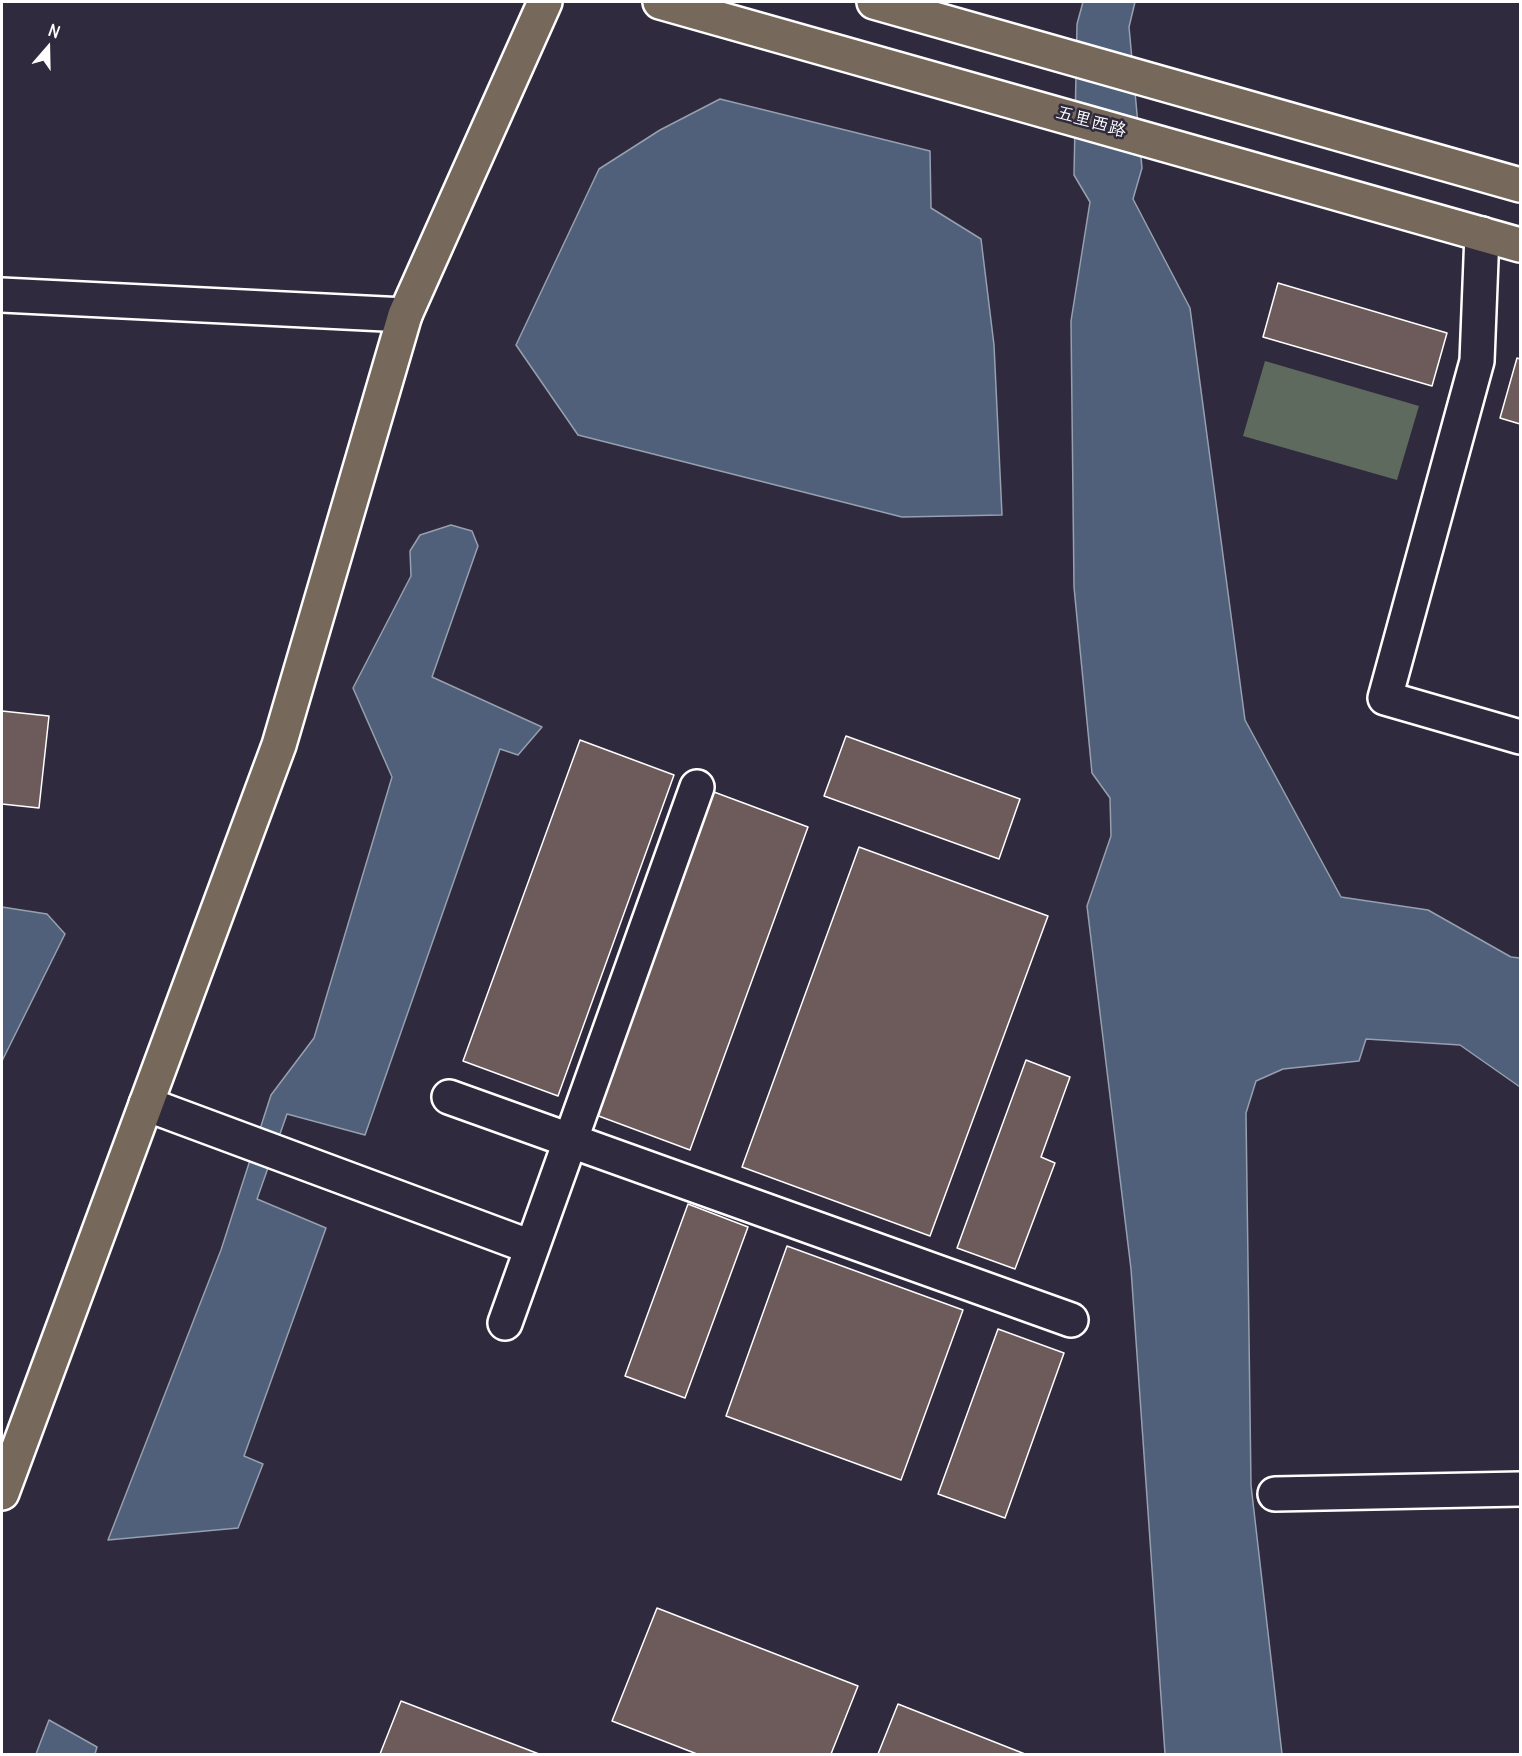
<!DOCTYPE html>
<html>
<head>
<meta charset="utf-8">
<style>
  body { margin:0 }
  #map { position:relative; width:1522px; height:1756px; overflow:hidden; background:#2f2a3d; font-family:Delius,sans-serif }
  canvas { display:block }
  .frame { position:absolute; inset:0; border:3px solid #fff; pointer-events:none }
  .north { position:absolute; left:18px; top:18px; width:60px; height:60px; -webkit-text-stroke:4px #2f2a3d; paint-order:stroke; rotate:20deg; font-size:16px; font-weight:700; line-height:24px; text-align:center; color:#fff }
  .north::after { content:''; display:block; margin:auto; width:21px; height:27px; background:#fff; clip-path:polygon(50% 0,100% 100%,50% 72%,0 100%) }
</style>
</head>
<body>
<div id="map">
<canvas width="1522" height="1756"></canvas>
<div class="frame"></div>
<div class="north">N</div>
</div>
<script>
const ctx = document.querySelector('canvas').getContext('2d');
ctx.lineJoin = 'round';
function paint(path, color) { ctx.fillStyle = color; ctx.fill(path, 'evenodd'); }
const poly = rows => new Path2D(rows.map(r => 'M' + r).join(''));
function trace(path, color, width, dash) { ctx.strokeStyle = color; ctx.lineWidth = width; ctx.lineCap = dash ? 'butt' : 'round'; ctx.setLineDash(dash || []); ctx.stroke(path); }
function drawText(font, color, halo, rows, align = 'center') {
  ctx.font = font + ' Delius,"LXGW WenKai TC",sans-serif'; ctx.lineWidth = 5; ctx.setLineDash([]); ctx.textBaseline = 'middle'; ctx.strokeStyle = halo; ctx.fillStyle = color; for (const [text, x, y, turn = 0] of rows) {
    ctx.save(); ctx.translate(x, y); ctx.rotate((+turn || 0) * Math.PI / 180); ctx.textAlign = isNaN(turn) ? turn : align; if (halo) ctx.strokeText(text, 0, 0); ctx.fillText(text, 0, 0); ctx.restore();
  }
}
const green = poly([
  [1265,361,1419,406,1397,480,1243,436]
]);
const water = poly([
  [1083,2,1135,2,1129,27,1142,168,1133,199,1190,308,1245,720,1341,897,1428,910,1511,957,1520,958,1520,1087,1460,1045,1366,1039,1359,1061,1283,1069,1256,1081,1246,1113,1251,1485,1282,1754,1165,1754,1131,1269,1087,906,1111,836,1110,798,1092,773,1074,587,1071,321,1090,202,1074,175,1077,24,1083,2],
  [720,99,930,151,931,208,981,239,994,345,1002,515,902,517,578,435,516,345,599,169,660,130,720,99],
  [451,525,472,531,478,546,432,677,542,727,518,755,500,749,365,1135,287,1114,257,1199,326,1228,244,1456,263,1464,238,1528,108,1540,221,1250,271,1095,314,1038,392,777,353,688,411,576,410,551,420,535,451,525],
  [2,907,47,914,65,934,2,1061,2,907],
  [49,1720,97,1747,95,1754,36,1754,49,1720]
]);
const building = poly([
  [1278,283,1447,333,1432,386,1263,337,1278,283],
  [1517,358,1520,359,1520,424,1500,418,1517,358],
  [2,711,49,716,39,808,2,804,2,711],
  [846,736,1020,799,999,859,824,796,846,736],
  [580,740,674,775,558,1096,463,1061,580,740],
  [714,792,808,827,690,1150,596,1115,714,792],
  [859,847,1048,916,930,1236,742,1167,859,847],
  [1026,1060,1070,1077,1041,1157,1055,1163,1015,1269,957,1248,1026,1060],
  [688,1204,748,1227,685,1398,625,1376,688,1204],
  [787,1246,963,1310,901,1480,726,1416,787,1246],
  [998,1329,1064,1353,1005,1518,938,1494,998,1329],
  [657,1608,858,1686,831,1754,697,1754,612,1721,657,1608],
  [401,1701,539,1754,380,1754,401,1701],
  [898,1704,1025,1754,878,1754,898,1704]
]);
const minor = poly([
  [1482,234,1477,361,1385,698,1520,737],
  [2,295,405,315],
  [449,1097,1071,1320],
  [146,1104,531,1247],
  [505,1323,697,787],
  [1275,1494,1520,1489]
]);
const major = poly([
  [660,2,1520,245],
  [874,2,1520,185],
  [2,1493,279,745,405,315,545,2]
]);
const streetNames = [
  ["五里西路",1091,122,16]
];
paint(green, '#5f6a5e');
paint(water, '#50607a');
trace(water, '#96a0af', 1.5);
paint(building, '#6c5b5a');
trace(building, '#fff', 1.5);
trace(minor, '#fff', 38);
trace(major, '#fff', 38);
trace(minor, '#2f2a3d', 33);
trace(major, '#76695c', 33);
drawText('18px', '#fff', '#2f2a3d', streetNames);
</script>
</body>
</html>
